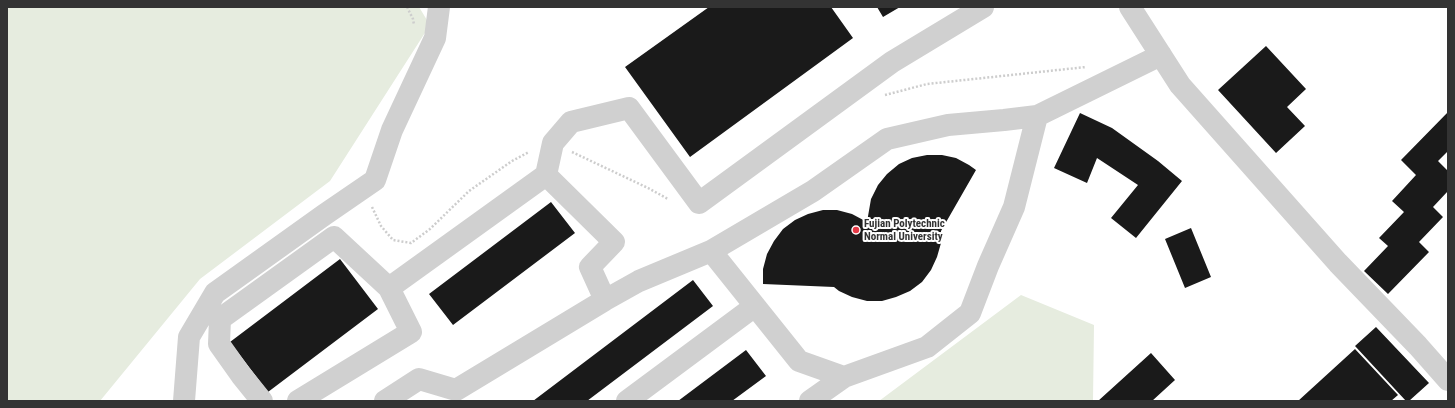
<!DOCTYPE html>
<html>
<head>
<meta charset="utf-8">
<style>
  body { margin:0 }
  #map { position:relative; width:1455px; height:408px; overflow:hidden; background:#fff; font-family:"Roboto Condensed",sans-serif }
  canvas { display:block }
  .frame { position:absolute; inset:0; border:8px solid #333; pointer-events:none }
</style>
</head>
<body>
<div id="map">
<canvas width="1455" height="408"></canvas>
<div class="frame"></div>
</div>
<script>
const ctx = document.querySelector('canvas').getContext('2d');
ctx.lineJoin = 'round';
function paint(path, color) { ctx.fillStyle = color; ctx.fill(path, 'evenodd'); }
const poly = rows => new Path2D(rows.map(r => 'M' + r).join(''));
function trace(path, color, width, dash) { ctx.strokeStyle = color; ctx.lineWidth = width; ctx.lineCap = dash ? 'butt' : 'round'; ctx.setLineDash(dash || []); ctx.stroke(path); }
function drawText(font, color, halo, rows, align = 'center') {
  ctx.font = font + ' "Roboto Condensed",sans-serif'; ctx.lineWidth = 4; ctx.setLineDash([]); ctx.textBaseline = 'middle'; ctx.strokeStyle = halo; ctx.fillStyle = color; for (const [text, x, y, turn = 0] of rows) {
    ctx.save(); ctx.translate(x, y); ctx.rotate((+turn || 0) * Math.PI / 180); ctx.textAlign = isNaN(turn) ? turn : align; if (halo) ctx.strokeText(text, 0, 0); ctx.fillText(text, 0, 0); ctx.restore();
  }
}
const green = poly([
  [7,7,419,7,430,25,330,181,200,279,100,401,7,401],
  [1021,295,1094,325,1093,401,879,401]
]);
const building = poly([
  [709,7,831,7,853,38,690,157,625,67],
  [877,7,900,7,883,17],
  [1266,46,1306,89,1287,107,1305,126,1276,153,1218,90],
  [1448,112,1448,151,1438,161,1448,171,1448,191,1433,207,1443,217,1419,242,1429,252,1388,294,1364,271,1388,246,1379,238,1404,212,1392,201,1416,175,1401,160],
  [1080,113,1112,128,1158,161,1182,181,1136,238,1111,218,1138,185,1097,158,1087,183,1054,168],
  [927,155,942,155,956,158,969,165,976,170,941,231,941,243,937,257,931,270,922,282,910,291,896,297,882,301,867,301,852,297,839,291,834,287,763,284,763,269,767,254,774,241,783,229,795,220,808,214,823,210,837,210,852,214,867,222,871,199,878,185,887,174,899,164,912,158],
  [551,202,575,233,453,325,429,294],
  [1191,228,1211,277,1185,288,1165,239],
  [340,259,378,309,268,392,230,342],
  [693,280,713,306,587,401,533,401],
  [1376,327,1429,383,1409,401,1406,401,1355,346],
  [1355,349,1398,395,1391,401,1298,401],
  [746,350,766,376,732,401,678,401],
  [1151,353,1175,380,1152,401,1098,401]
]);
const path = poly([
  [407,7,413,19,414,25],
  [885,95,927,84,1086,67],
  [572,152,648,188,668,199],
  [372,207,381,226,393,240,411,243,430,229,469,191,512,161,529,152]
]);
const minor = poly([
  [1130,7,1180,85,1338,263,1418,346,1448,380],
  [546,175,553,143,571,122,629,108,699,203,892,62,983,7],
  [711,251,799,361,844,377,927,347,970,313,988,266,1014,207,1037,116],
  [389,288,546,175,614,242,590,267,605,300],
  [184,401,189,337,215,293,324,215,375,180,392,130,435,38,439,7],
  [262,401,241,375,219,344,220,319,334,237,389,288,411,332,298,401],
  [385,401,419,379,456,390,605,300,639,281,711,251,813,191,887,139,948,125,1004,120,1037,116,1161,55],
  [627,401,755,306],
  [810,401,844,377]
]);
const markers = [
  [856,230,4,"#e63946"]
];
const poiNames = [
  ["Fujian Polytechnic",864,224],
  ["Normal University",864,237]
];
paint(green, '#e6ecdf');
paint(building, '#1a1a1a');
trace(path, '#cdcdcd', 2.5, [2, 2]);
trace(minor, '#d0d0d0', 22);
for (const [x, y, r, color] of markers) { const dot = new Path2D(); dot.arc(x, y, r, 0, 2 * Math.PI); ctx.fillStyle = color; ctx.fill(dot); trace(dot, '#fff', 1.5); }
drawText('bold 11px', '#333', '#fff', poiNames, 'left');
</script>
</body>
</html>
